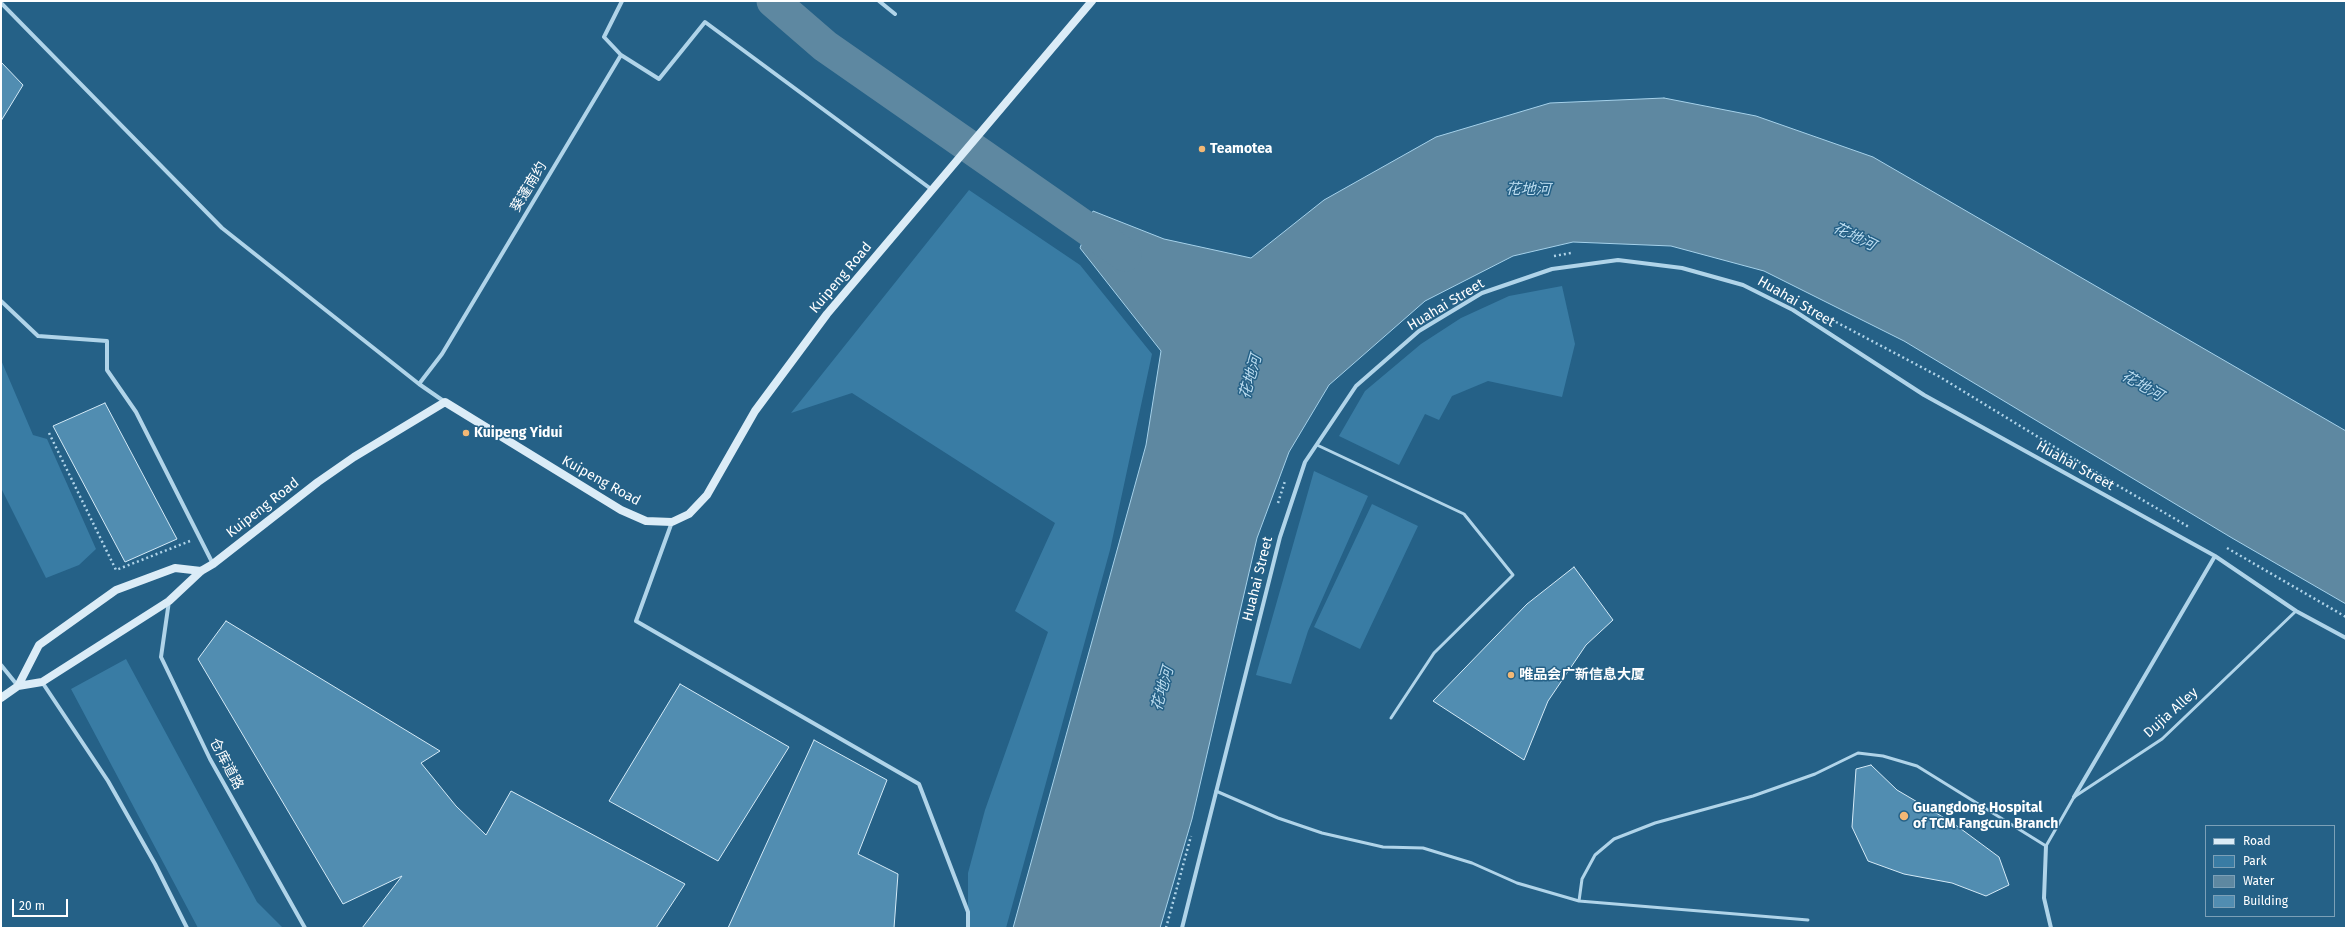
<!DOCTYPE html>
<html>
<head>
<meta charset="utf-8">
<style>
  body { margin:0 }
  #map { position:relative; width:2347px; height:929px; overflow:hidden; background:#256187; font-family:"Fira Sans",sans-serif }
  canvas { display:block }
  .frame { position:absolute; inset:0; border:2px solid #fff; pointer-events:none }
  .legend { position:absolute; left:2205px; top:825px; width:130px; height:92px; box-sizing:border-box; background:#256187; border:1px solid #7ca0b7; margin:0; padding:5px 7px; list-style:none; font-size:12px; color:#fff }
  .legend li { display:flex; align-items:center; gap:8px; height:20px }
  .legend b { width:20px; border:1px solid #7ca0b7 }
  .scale { position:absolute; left:12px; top:899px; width:56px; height:18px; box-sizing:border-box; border:2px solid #fff; border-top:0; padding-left:5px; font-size:12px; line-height:14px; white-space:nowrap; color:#fff; -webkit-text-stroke:3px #256187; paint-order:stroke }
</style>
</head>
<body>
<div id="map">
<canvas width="2347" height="929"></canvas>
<div class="frame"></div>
<ul class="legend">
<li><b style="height:5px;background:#dbecf7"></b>Road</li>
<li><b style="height:11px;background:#397ca4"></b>Park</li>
<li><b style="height:11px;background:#5e88a1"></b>Water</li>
<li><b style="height:11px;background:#518db1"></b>Building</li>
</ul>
<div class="scale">20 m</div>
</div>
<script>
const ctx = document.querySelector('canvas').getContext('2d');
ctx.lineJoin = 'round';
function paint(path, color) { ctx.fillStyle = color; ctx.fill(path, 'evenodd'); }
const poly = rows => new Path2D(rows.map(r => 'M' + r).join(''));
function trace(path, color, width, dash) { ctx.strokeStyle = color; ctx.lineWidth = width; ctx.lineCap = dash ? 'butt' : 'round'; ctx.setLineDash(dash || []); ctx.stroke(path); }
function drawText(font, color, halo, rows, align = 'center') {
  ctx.font = font + ' "Fira Sans","Noto Sans SC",sans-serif'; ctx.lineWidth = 3; ctx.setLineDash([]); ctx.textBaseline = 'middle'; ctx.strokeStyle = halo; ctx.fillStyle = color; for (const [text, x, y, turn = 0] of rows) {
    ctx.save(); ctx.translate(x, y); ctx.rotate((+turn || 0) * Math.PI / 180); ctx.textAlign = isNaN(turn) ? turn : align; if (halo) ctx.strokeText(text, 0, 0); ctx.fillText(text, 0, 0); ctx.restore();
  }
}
const green = poly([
  [969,190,1080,265,1152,354,1110,550,1006,928,968,928,968,873,985,810,1048,632,1015,611,1055,523,852,393,791,413],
  [1562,286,1575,344,1562,397,1488,381,1452,396,1439,420,1425,414,1399,465,1339,436,1365,391,1421,344,1461,318,1509,296],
  [1,360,33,435,47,439,96,549,79,565,46,578,1,488],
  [1314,471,1368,496,1308,631,1291,684,1256,675],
  [1372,504,1418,526,1360,649,1314,627],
  [126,659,257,902,283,928,198,928,71,689]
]);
const water = poly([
  [1664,98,1756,116,1873,157,2346,431,2346,604,2232,538,1904,341,1764,271,1671,246,1573,242,1513,256,1425,301,1329,385,1289,452,1257,538,1192,819,1160,928,1013,928,1146,445,1161,351,1080,248,1093,211,1164,239,1251,258,1324,200,1436,137,1550,103,1664,98]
]);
const river = poly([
  [773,1,825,46,1125,255]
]);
const building = poly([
  [1,62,23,85,1,121,1,62],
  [105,403,177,539,125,562,53,426,105,403],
  [1574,567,1613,620,1586,645,1548,701,1524,760,1433,701,1527,604,1574,567],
  [226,621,440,751,421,763,456,806,486,835,511,791,685,884,656,928,362,928,402,876,343,904,198,659,226,621],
  [680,684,789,747,718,861,609,801,680,684],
  [814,740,887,780,858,854,898,874,894,928,728,928,814,740],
  [1871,765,1897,790,1953,823,1999,857,2009,885,1986,896,1952,883,1904,874,1868,861,1852,827,1856,769,1871,765]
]);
const path = poly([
  [1554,256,1571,253],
  [1836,322,1940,377,2115,484,2189,527],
  [49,433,116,570,190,541],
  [1278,503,1285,481],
  [2227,548,2346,617],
  [1166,928,1191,836]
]);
const lane = poly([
  [1317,445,1464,514,1513,575,1434,653,1391,718],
  [1216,791,1278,818,1322,833,1383,847,1423,848,1472,863,1517,883,1579,901,1808,920],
  [1579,901,1582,879,1595,855,1614,839,1655,823,1753,796,1815,774,1858,753,1883,756,1917,766,2046,846,2074,797,2162,739,2296,611]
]);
const street = poly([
  [879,1,895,14],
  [1,3,222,228,419,384,445,402],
  [621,55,659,79,705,22,931,189],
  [1,301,38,336,107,341,107,370,136,412,213,564],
  [419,384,442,354,621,55,604,37,622,1],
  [672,522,636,621,919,784,968,912,968,928],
  [169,601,161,657,210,759,305,928],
  [1,665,18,686],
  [42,682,108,781,155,864,187,928],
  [2074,797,2215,556],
  [2046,846,2044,898,2051,928],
  [1182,928,1280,537,1305,462,1356,386,1419,331,1482,293,1552,269,1618,260,1682,268,1743,285,1793,310,1924,395,2215,556,2296,611,2346,638]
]);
const secondary = poly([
  [18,686,39,645,116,590,175,568,201,571],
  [1,698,18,686,42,682,169,601,201,571,213,564,318,482,354,457,445,402,621,510,646,521,672,522,689,514,707,495,755,411,827,314,1092,1]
]);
const markers = [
  [1202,149,4,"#f3b875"],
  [466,433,4,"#f3b875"],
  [1511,675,4,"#f3b875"],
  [1904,816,5,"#f3b875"]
];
const poiNames = [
  ["Teamotea",1210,149],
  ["Kuipeng Yidui",474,433],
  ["唯品会广新信息大厦",1519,675],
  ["Guangdong Hospital",1913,808],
  ["of TCM Fangcun Branch",1913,824]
];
const streetNames = [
  ["葵蓬南约",529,187,-59],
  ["Kuipeng Road",841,278,-50],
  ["Huahai Street",1796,302,30],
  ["Huahai Street",1446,305,-31],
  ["Huahai Street",2075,466,29],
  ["Kuipeng Road",601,481,29],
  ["Kuipeng Road",263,508,-38],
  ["Huahai Street",1258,579,-76],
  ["Dujia Alley",2171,713,-42],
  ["仓库道路",226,764,62]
];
const waterNames = [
  ["花地河",1528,190,1],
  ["花地河",1854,237,26],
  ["花地河",1251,377,-74],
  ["花地河",2142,386,30],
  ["花地河",1163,689,-74]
];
paint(green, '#397ca4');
paint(water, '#5e88a1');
trace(water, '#a5d1ea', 1);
trace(river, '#5e88a1', 33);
paint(building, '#518db1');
trace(building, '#d4eaf7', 1);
trace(path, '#b0d4e9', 2.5, [2, 3]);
trace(lane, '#b0d4e9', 3);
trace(street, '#b0d4e9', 4);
trace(secondary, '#dbecf7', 8);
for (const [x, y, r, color] of markers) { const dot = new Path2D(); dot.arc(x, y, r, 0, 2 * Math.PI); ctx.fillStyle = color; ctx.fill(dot); trace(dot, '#256187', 1.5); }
drawText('bold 14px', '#fff', '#256187', poiNames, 'left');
drawText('14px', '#fff', '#256187', streetNames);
drawText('italic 15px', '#bcddf0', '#256187', waterNames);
</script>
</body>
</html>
